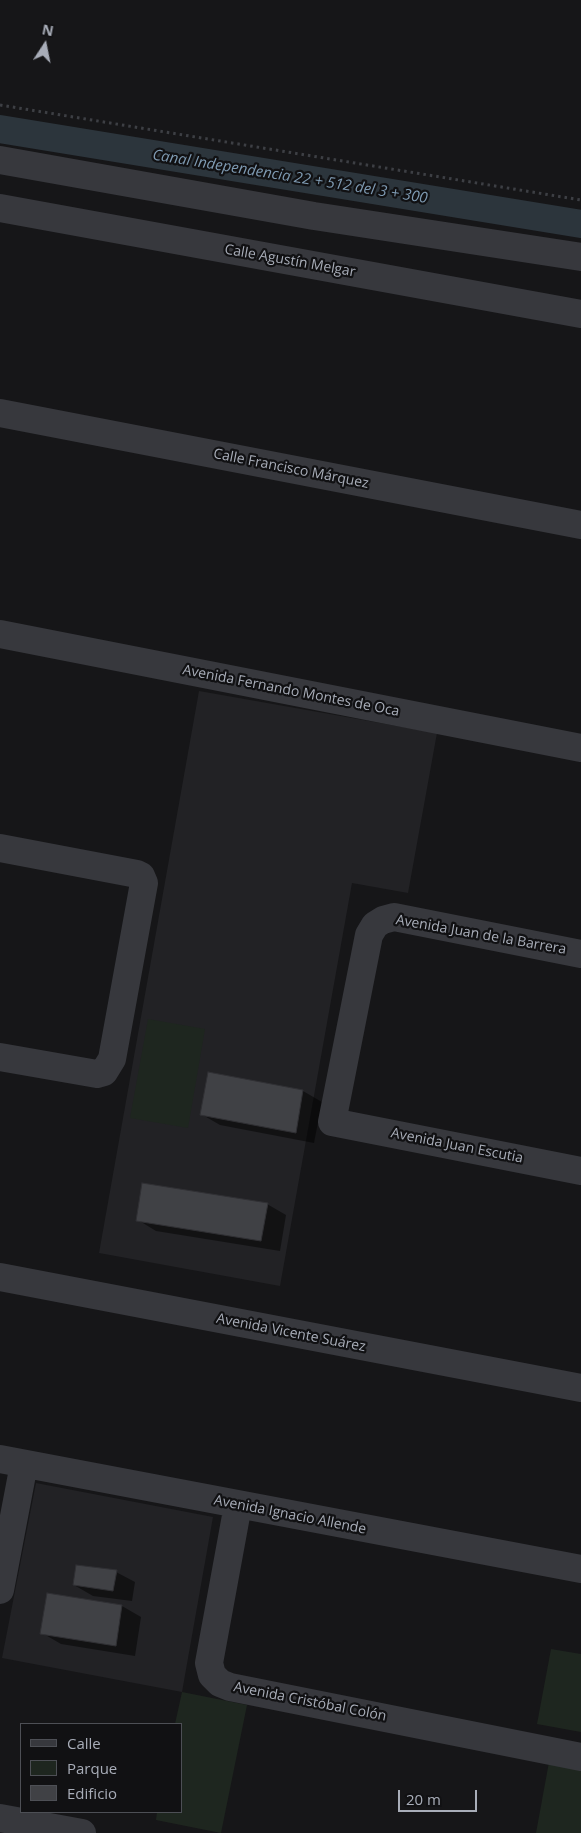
<!DOCTYPE html>
<html>
<head>
<meta charset="utf-8">
<style>
  body { margin:0 }
  #map { position:relative; width:581px; height:1833px; overflow:hidden; background:#161618; font-family:"Open Sans",sans-serif }
  canvas { display:block }
  .legend { position:absolute; left:20px; top:1723px; width:162px; height:90px; box-sizing:border-box; background:#111113; border:1px solid #4d4f55; margin:0; padding:6px 9px; list-style:none; font-size:15px; color:#a8adb8 }
  .legend li { display:flex; align-items:center; gap:10px; height:25px }
  .legend b { width:25px; border:1px solid #4d4f55 }
  .north { position:absolute; left:20px; top:20px; width:50px; height:50px; -webkit-text-stroke:4px #111113; paint-order:stroke; rotate:11deg; font-size:14px; font-weight:700; line-height:20px; text-align:center; color:#a8adb8 }
  .north::after { content:''; display:block; margin:auto; width:18px; height:22px; background:#a8adb8; clip-path:polygon(50% 0,100% 100%,50% 72%,0 100%) }
  .scale { position:absolute; left:398px; top:1790px; width:79px; height:22px; box-sizing:border-box; border:2px solid #a8adb8; border-top:0; padding-left:6px; font-size:15px; line-height:18px; white-space:nowrap; color:#a8adb8; -webkit-text-stroke:4px #111113; paint-order:stroke }
</style>
</head>
<body>
<div id="map">
<canvas width="581" height="1833"></canvas>
<ul class="legend">
<li><b style="height:6px;background:#37383d"></b>Calle</li>
<li><b style="height:14px;background:#1e261f"></b>Parque</li>
<li><b style="height:14px;background:#404145"></b>Edificio</li>
</ul>
<div class="north">N</div>
<div class="scale">20 m</div>
</div>
<script>
const ctx = document.querySelector('canvas').getContext('2d');
ctx.lineJoin = 'round';
function paint(path, color) { ctx.fillStyle = color; ctx.fill(path, 'evenodd'); }
const poly = rows => new Path2D(rows.map(r => 'M' + r).join(''));
function trace(path, color, width, dash) { ctx.strokeStyle = color; ctx.lineWidth = width; ctx.lineCap = dash ? 'butt' : 'round'; ctx.setLineDash(dash || []); ctx.stroke(path); }
function drawText(font, color, halo, rows, align = 'center') {
  ctx.font = font + ' "Open Sans",sans-serif'; ctx.lineWidth = 4.5; ctx.setLineDash([]); ctx.textBaseline = 'middle'; ctx.strokeStyle = halo; ctx.fillStyle = color; for (const [text, x, y, turn = 0] of rows) {
    ctx.save(); ctx.translate(x, y); ctx.rotate((+turn || 0) * Math.PI / 180); ctx.textAlign = isNaN(turn) ? turn : align; if (halo) ctx.strokeText(text, 0, 0); ctx.fillText(text, 0, 0); ctx.restore();
  }
}
const built = poly([
  [199,691,437,733,408,893,352,883,280,1286,99,1253],
  [36,1483,213,1517,182,1692,2,1658]
]);
const green = poly([
  [148,1019,205,1029,188,1128,130,1118],
  [551,1649,581,1654,581,1732,537,1724],
  [182,1692,247,1705,221,1833,156,1820,157,1812,181,1812,181,1724,175,1724],
  [549,1762,581,1768,581,1833,536,1833]
]);
const shadow = poly([
  [209,1073,303,1091,322,1102,314,1143,220,1125,201,1114],
  [267,1204,286,1215,280,1251,156,1231,138,1220],
  [116,1572,135,1582,132,1601,93,1596,74,1585],
  [48,1594,122,1606,141,1617,135,1656,61,1644,42,1633]
]);
const canal = poly([
  [0,129,581,224]
]);
const building = poly([
  [208,1072,303,1090,296,1133,200,1115,208,1072],
  [142,1183,268,1203,261,1241,136,1221,142,1183],
  [76,1565,117,1570,113,1591,73,1585,76,1565],
  [47,1593,122,1605,116,1646,40,1634,47,1593]
]);
const path = poly([
  [0,105,581,200]
]);
const minor = poly([
  [0,160,314,216,581,257],
  [0,208,581,314],
  [0,413,581,525],
  [0,634,581,748],
  [0,848,137,874,141,876,144,883,112,1059,104,1072,97,1074,0,1057],
  [581,954,394,917,383,920,375,925,369,935,332,1122,581,1171],
  [0,1277,581,1388],
  [0,1459,581,1569],
  [238,1505,209,1663,212,1675,220,1683,230,1687,581,1757],
  [0,1590,24,1464],
  [0,1818,82,1833]
]);
const streetNames = [
  ["Calle Agustín Melgar",290,261,10],
  ["Calle Francisco Márquez",291,469,11],
  ["Avenida Fernando Montes de Oca",291,691,11],
  ["Avenida Juan de la Barrera",481,935,10],
  ["Avenida Juan Escutia",457,1146,11],
  ["Avenida Vicente Suárez",291,1333,11],
  ["Avenida Ignacio Allende",290,1515,11],
  ["Avenida Cristóbal Colón",310,1702,11]
];
const waterNames = [
  ["Canal Independencia 22 + 512 del 3 + 300",290,177,9]
];
paint(built, '#222225');
paint(green, '#1e261f');
paint(shadow, '#0007');
trace(canal, '#2c353c', 28);
paint(building, '#404145');
trace(building, '#303034', 1);
trace(path, '#3d3f44', 3, [2.5, 4]);
trace(minor, '#37383d', 28);
drawText('14px', '#a8adb8', '#111113', streetNames);
drawText('italic 15px', '#7f9bb3', '#111113', waterNames);
</script>
</body>
</html>
